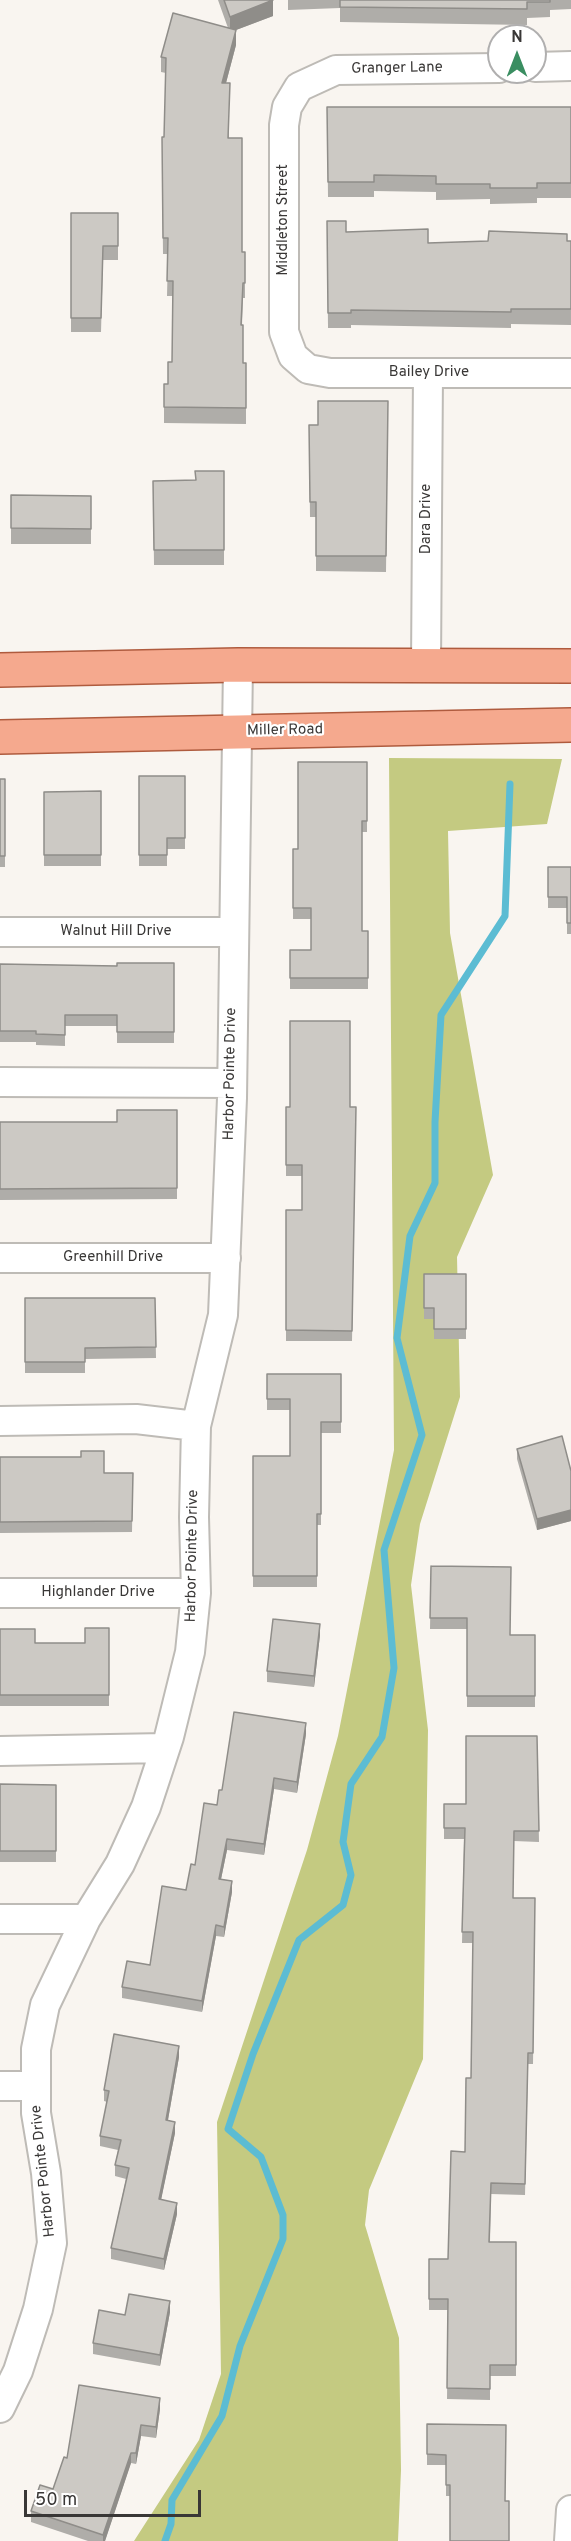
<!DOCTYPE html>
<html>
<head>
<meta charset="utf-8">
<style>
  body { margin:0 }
  #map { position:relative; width:571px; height:2541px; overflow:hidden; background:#f9f5f0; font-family:Overpass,sans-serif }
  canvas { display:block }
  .north { position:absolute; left:487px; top:24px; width:60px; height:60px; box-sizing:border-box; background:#fff; border:2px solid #b0afaf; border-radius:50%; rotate:0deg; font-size:16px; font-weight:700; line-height:24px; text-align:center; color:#393736 }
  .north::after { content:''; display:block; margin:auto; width:21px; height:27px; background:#3a8e61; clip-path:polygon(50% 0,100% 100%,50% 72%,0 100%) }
  .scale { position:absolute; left:24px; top:2490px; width:177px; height:27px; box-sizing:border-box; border:3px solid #393736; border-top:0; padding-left:8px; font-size:18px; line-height:21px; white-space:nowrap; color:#393736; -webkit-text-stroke:4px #fff; paint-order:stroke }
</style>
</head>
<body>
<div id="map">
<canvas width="571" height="2541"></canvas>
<div class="north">N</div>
<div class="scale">50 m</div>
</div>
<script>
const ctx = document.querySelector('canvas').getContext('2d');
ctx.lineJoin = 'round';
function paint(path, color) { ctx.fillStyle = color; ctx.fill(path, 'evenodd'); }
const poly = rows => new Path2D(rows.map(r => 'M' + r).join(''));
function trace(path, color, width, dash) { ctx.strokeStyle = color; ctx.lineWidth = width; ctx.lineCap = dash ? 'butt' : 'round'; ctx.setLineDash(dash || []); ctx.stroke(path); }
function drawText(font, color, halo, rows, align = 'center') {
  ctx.font = font + ' Overpass,sans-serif'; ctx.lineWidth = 4.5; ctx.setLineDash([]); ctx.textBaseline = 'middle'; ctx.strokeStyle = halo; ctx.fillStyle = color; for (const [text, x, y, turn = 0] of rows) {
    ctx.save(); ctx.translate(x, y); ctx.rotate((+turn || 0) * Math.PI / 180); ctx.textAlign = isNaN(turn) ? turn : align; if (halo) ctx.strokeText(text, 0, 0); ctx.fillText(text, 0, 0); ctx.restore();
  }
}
const forest = poly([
  [389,758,562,759,547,824,448,831,450,933,493,1175,457,1257,460,1397,420,1524,411,1585,428,1730,423,2059,369,2190,365,2225,399,2338,401,2470,398,2541,134,2541,199,2440,221,2374,217,2122,307,1850,338,1736,394,1450]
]);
const stream = poly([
  [165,2541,171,2524,172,2500,222,2416,240,2346,283,2239,283,2215,261,2157,228,2129,253,2054,299,1940,343,1905,351,1875,343,1842,351,1784,382,1737,394,1668,384,1550,422,1435,397,1338,410,1236,435,1183,435,1122,441,1015,505,916,510,784]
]);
const minor = poly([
  [535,67,571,66],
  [499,68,336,70,299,87,287,107,284,125,284,332,293,356,308,369,330,373,571,373],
  [426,666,428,373],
  [0,932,233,932],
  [0,1082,232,1083],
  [0,1258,226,1258],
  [0,1421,136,1419,196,1426],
  [0,1593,196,1593],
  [0,1751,165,1748],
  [0,1919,86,1919],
  [0,2086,36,2086],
  [0,2408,18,2371,38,2309,52,2243,46,2173,36,2113,36,2049,45,2005,86,1919,120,1864,146,1807,169,1737,190,1652,196,1593,194,1517,196,1426,223,1315,232,1098,238,665],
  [569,2541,571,2510]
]);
const major = poly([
  [0,670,238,665,571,666],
  [0,737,571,725]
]);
const wall = poly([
  [218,0,273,0,273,16,236,30,236,45,226,83,229,138,242,252,245,267,245,298,243,298,242,325,243,363,246,363,246,424,164,423,164,384,168,384,172,362,173,296,167,296,168,254,163,254,162,153,164,137,166,73,161,72,161,57,228,28],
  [288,0,571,0,571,9,550,10,550,17,527,18,527,25,340,22,340,8,288,10],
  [327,107,571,107,571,198,537,198,537,203,490,204,490,199,436,200,436,192,374,191,374,197,328,197],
  [71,213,118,213,118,260,103,260,101,332,71,332],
  [327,221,346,232,428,243,571,241,571,325,511,324,511,328,351,325,351,328,328,328],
  [388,401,386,572,316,571,316,517,310,517,309,425,318,425],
  [224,471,224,565,154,565,153,481,196,480],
  [11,495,91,496,91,544,11,544],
  [367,762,367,832,362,832,362,931,368,931,368,989,290,989,290,950,311,950,311,919,293,919,293,849,298,849],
  [139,776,185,776,185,849,167,849,167,866,139,866],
  [0,779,5,779,5,867,0,867],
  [101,791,101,866,44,866,44,792],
  [548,867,571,867,571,934,567,934,567,908,548,908],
  [174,963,174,1043,117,1043,117,1026,65,1026,65,1046,36,1045,36,1042,0,1042,0,964,117,966],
  [286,1107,356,1107,352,1341,286,1341,286,1210,302,1210,302,1176,286,1176],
  [177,1110,177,1199,0,1200,0,1122,117,1122],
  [424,1274,466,1274,466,1339,434,1339,434,1319,424,1319],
  [25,1298,155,1298,156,1358,85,1359,85,1373,25,1373],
  [267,1374,341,1374,341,1433,321,1433,321,1525,317,1525,317,1587,253,1587,253,1456,290,1456,290,1410,267,1410],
  [517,1449,571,1471,571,1521,537,1530,517,1459],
  [0,1457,104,1473,133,1473,132,1532,0,1533],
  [431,1566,510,1635,535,1635,535,1707,467,1707,467,1629,430,1629],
  [109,1628,109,1706,0,1706,0,1629,35,1643,85,1643],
  [320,1635,314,1687,267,1682,267,1671],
  [306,1734,297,1793,274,1789,264,1855,227,1850,221,1879,232,1892,224,1937,216,1936,202,2012,122,1998,122,1987,150,1965,186,1890,222,1790],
  [537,1736,539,1842,514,1841,513,1898,535,1898,533,2064,528,2064,525,2195,491,2194,490,2242,516,2242,516,2376,490,2376,490,2400,447,2399,448,2310,429,2310,429,2259,448,2259,465,2152,471,2078,473,1943,462,1943,464,1839,444,1839,444,1804,466,1804],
  [0,1784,56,1785,56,1862,0,1862],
  [179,2057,168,2120,175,2133,161,2199,177,2214,164,2270,111,2259,111,2248,126,2179,115,2176,115,2165,118,2150,100,2146,100,2136,107,2102,104,2101,104,2090],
  [170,2312,160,2366,93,2354,93,2343,125,2315],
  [160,2409,156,2438,141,2436,136,2464,131,2463,105,2541,88,2541,31,2522,31,2511,53,2489,67,2458],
  [427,2424,506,2425,450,2496,446,2496,446,2465,427,2465]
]);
const shadedWall = poly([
  [273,0,273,16,236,30,236,45,222,98,222,83,230,32,230,17],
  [571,1510,571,1521,537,1530,537,1519],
  [320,1624,320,1635,314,1687,314,1676],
  [306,1723,306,1734,297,1793,297,1782],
  [274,1778,274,1789,264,1855,264,1844],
  [227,1839,227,1850,219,1889,219,1879],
  [232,1881,232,1892,224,1937,224,1927],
  [216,1925,216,1936,202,2012,202,2001],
  [179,2046,179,2057,166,2131,166,2120],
  [175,2122,175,2133,159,2210,159,2199],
  [177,2203,177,2214,164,2270,164,2259],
  [170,2301,170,2312,160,2366,160,2355],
  [160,2398,160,2409,156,2438,156,2427],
  [141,2425,141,2436,136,2464,136,2453],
  [131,2453,131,2463,105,2541,103,2541,103,2535]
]);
const building = poly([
  [224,0,273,0,230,17,224,0],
  [340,0,550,0,550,2,527,2,527,9,340,7,340,0],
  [173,13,236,30,222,83,230,83,228,138,242,138,242,252,245,252,245,283,243,283,241,325,243,325,243,363,246,363,246,408,164,407,164,384,168,384,168,362,172,362,173,281,167,281,168,238,163,238,162,137,164,137,166,58,161,57,173,13],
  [327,107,571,107,571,183,537,183,537,188,490,188,490,184,436,184,436,176,374,175,374,182,328,182,327,107],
  [71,213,118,213,118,246,103,246,101,318,71,318,71,213],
  [327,221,346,221,346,232,428,229,428,243,488,241,489,231,567,234,567,241,571,241,571,309,511,309,511,312,351,310,351,313,328,313,327,221],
  [318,401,388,401,386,556,316,556,316,502,310,502,309,425,318,425,318,401],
  [195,471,224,471,224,550,154,550,153,481,196,480,195,471],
  [11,495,91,496,91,529,11,528,11,495],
  [298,762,367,762,367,821,362,821,362,931,368,931,368,978,290,978,290,950,311,950,311,908,293,908,293,849,298,849,298,762],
  [139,776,185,776,185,838,167,838,167,855,139,855,139,776],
  [0,779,5,779,5,856,0,856,0,779],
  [101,791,101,855,44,855,44,792,101,791],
  [548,867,571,867,571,923,567,923,567,897,548,897,548,867],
  [117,963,174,963,174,1032,117,1032,117,1015,65,1015,65,1035,36,1034,36,1031,0,1031,0,964,117,966,117,963],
  [290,1021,350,1021,350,1107,356,1107,352,1331,286,1330,286,1210,302,1210,302,1165,286,1165,286,1107,290,1107,290,1021],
  [117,1110,177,1110,177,1188,0,1189,0,1122,117,1122,117,1110],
  [424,1274,466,1274,466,1329,434,1329,434,1308,424,1308,424,1274],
  [25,1298,155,1298,156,1347,85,1348,85,1362,25,1362,25,1298],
  [267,1374,341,1374,341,1422,321,1422,321,1514,317,1514,317,1576,253,1576,253,1456,290,1456,290,1399,267,1399,267,1374],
  [562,1436,571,1471,571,1510,537,1519,517,1449,562,1436],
  [81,1451,104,1451,104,1473,133,1473,132,1521,0,1522,0,1457,81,1457,81,1451],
  [431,1566,511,1567,510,1635,535,1635,535,1696,467,1696,467,1618,430,1618,431,1566],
  [273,1619,320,1624,314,1676,267,1671,273,1619],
  [85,1628,109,1628,109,1695,0,1695,0,1629,35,1629,35,1643,85,1643,85,1628],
  [234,1712,306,1723,297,1782,274,1778,264,1844,227,1839,219,1879,232,1881,224,1927,216,1925,202,2001,122,1987,127,1961,150,1965,162,1886,186,1890,191,1864,195,1865,204,1803,217,1805,219,1790,222,1790,234,1712],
  [466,1736,537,1736,539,1831,514,1831,513,1898,535,1898,533,2053,528,2053,525,2184,491,2183,489,2242,516,2242,516,2365,490,2365,490,2389,447,2388,448,2299,429,2299,429,2259,448,2259,451,2151,465,2152,466,2078,471,2078,473,1932,462,1932,465,1828,444,1828,444,1804,466,1804,466,1736],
  [0,1784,56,1785,56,1851,0,1851,0,1784],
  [114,2034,179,2046,166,2120,175,2122,159,2199,177,2203,164,2259,111,2248,129,2168,115,2165,121,2140,100,2136,109,2091,104,2090,114,2034],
  [129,2294,170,2301,160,2355,93,2343,99,2310,125,2315,129,2294],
  [79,2385,160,2398,156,2427,141,2425,136,2453,131,2453,103,2535,31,2511,40,2485,53,2489,64,2457,67,2458,79,2385],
  [427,2424,506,2425,505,2501,509,2501,509,2541,450,2541,450,2485,446,2485,446,2455,427,2454,427,2424]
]);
const streetNames = [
  ["Granger Lane",397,69,-1],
  ["Middleton Street",284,220,-90],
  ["Bailey Drive",429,373],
  ["Dara Drive",427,519,-90],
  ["Miller Road",285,731,-1],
  ["Walnut Hill Drive",116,932],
  ["Harbor Pointe Drive",231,1074,-89],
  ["Greenhill Drive",113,1258],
  ["Harbor Pointe Drive",193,1556,-89],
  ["Highlander Drive",98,1593],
  ["Harbor Pointe Drive",44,2171,-96]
];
paint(forest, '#c4ca81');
trace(stream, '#5cbcd3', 7);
trace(minor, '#bebbb6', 32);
trace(major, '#af5b3e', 36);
trace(minor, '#fff', 28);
trace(major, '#f5a98e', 33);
paint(wall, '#afada9');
paint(shadedWall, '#8f8d89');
paint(building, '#ccc9c4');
trace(building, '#8f8d89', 1.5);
drawText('15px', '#393736', '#fff', streetNames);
</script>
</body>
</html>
